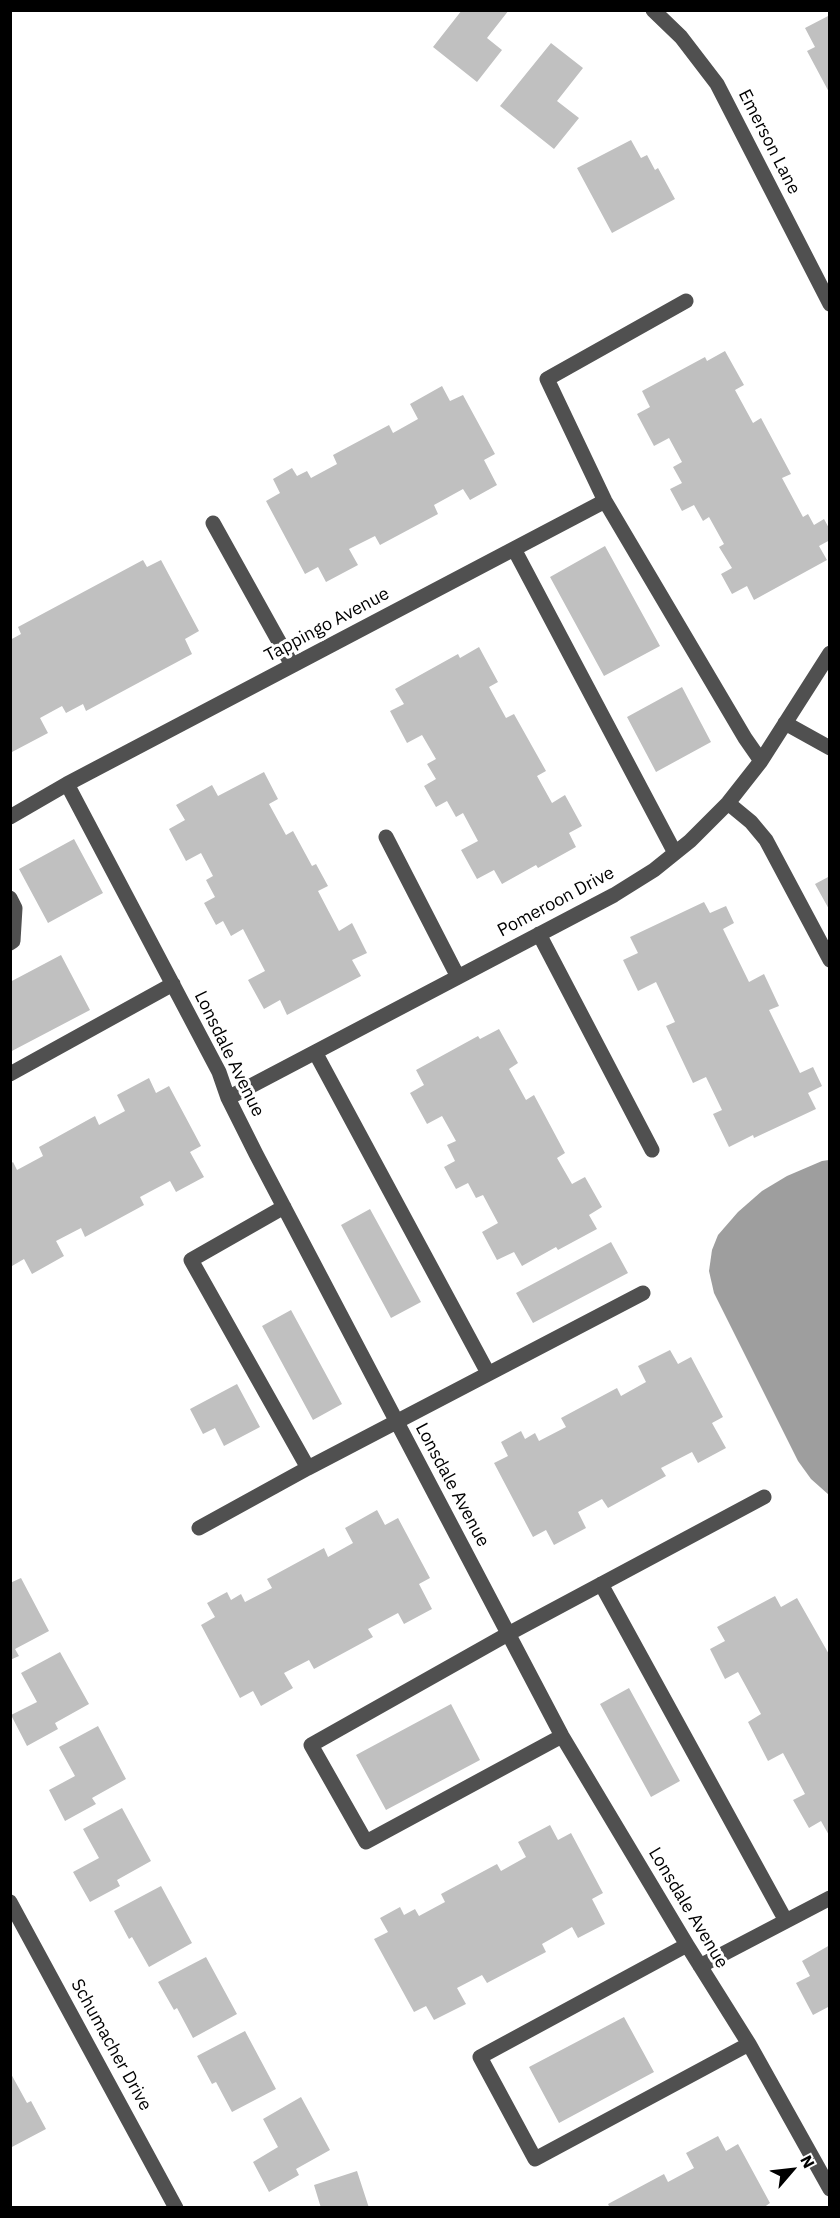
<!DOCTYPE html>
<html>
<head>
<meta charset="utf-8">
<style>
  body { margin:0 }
  #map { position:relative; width:840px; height:2218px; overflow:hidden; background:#fff; font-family:"IBM Plex Sans",sans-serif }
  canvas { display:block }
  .frame { position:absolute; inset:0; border:12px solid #000; pointer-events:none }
  .north { position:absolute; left:762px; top:2140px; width:60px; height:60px; -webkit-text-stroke:4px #fff; paint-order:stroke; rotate:62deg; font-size:16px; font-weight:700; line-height:24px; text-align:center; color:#000 }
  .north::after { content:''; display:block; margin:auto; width:21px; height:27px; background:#000; clip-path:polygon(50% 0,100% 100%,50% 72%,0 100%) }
</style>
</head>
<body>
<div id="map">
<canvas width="840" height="2218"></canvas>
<div class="frame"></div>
<div class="north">N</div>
</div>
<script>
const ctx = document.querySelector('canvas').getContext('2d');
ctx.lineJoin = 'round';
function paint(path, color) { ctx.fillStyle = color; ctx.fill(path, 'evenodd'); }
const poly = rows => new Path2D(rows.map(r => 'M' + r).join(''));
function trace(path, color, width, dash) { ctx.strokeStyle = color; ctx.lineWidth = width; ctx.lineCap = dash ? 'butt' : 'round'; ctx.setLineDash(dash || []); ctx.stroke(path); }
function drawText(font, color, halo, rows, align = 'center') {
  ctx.font = font + ' "IBM Plex Sans",sans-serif'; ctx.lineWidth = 6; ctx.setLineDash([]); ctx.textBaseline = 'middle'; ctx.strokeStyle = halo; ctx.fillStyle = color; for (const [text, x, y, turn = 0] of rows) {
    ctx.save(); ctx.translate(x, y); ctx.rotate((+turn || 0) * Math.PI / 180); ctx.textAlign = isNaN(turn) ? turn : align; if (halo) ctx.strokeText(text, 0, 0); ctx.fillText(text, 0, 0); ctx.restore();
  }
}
const water = poly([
  [829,1160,830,1160,829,1495,811,1479,798,1461,714,1293,709,1271,712,1250,718,1235,738,1212,762,1191,787,1176,822,1161]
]);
const building = poly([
  [462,10,509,10,487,38,502,50,477,82,433,47],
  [830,15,830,94,807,51,815,47,805,28],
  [551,43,583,68,557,101,579,118,554,149,500,106],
  [631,140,641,158,647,155,655,170,658,168,675,199,612,233,577,168],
  [725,351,744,385,735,390,753,423,761,418,791,474,782,478,803,517,808,514,814,525,824,519,830,530,830,540,819,546,827,560,754,600,747,586,732,594,721,574,732,568,719,547,724,544,709,517,703,521,694,505,682,511,670,489,682,483,673,467,682,462,669,438,654,446,637,414,650,407,642,391,705,357,707,361],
  [442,386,450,401,463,395,495,454,484,460,497,485,470,500,463,489,434,505,438,514,380,545,375,536,349,549,358,565,326,582,318,567,305,574,266,501,280,493,273,479,292,468,297,476,307,471,311,478,337,464,333,455,389,425,393,433,418,419,410,404],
  [605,546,660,646,604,676,550,577],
  [143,560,147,567,161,560,199,631,185,639,192,654,86,711,83,704,66,713,62,706,40,718,48,733,12,752,10,749,10,640,21,634,18,627],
  [479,647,498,682,489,687,506,718,514,714,546,771,537,776,552,803,565,795,582,826,569,833,576,847,538,868,536,865,502,884,494,870,477,879,461,850,478,841,463,813,456,817,447,801,436,807,424,786,436,779,427,764,436,759,422,735,407,743,390,711,404,704,395,689,458,654,460,658],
  [682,687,711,742,656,772,627,717],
  [264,772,278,799,269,804,286,835,293,831,312,866,316,864,328,886,318,891,339,931,352,923,367,953,352,960,361,976,287,1015,280,1000,264,1009,248,980,265,971,243,929,231,936,223,921,216,925,204,903,215,897,206,880,213,876,201,853,186,861,169,829,185,820,176,805,212,785,218,796],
  [74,839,103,893,48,923,19,869],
  [830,876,830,911,815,884],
  [704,902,710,913,726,906,734,923,723,929,749,982,764,974,779,1006,769,1010,800,1073,813,1067,822,1086,808,1093,816,1109,754,1138,753,1135,729,1147,713,1114,722,1110,706,1077,693,1083,666,1026,675,1022,656,982,638,991,623,960,638,953,630,937],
  [61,955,90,1010,10,1052,10,982],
  [499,1029,518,1063,509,1069,526,1100,534,1095,565,1153,557,1158,572,1184,585,1177,602,1207,589,1215,597,1229,558,1250,556,1247,522,1266,514,1252,497,1260,482,1232,498,1223,483,1195,476,1198,468,1183,456,1189,444,1167,455,1161,447,1145,456,1141,442,1116,427,1124,410,1093,424,1085,416,1070,478,1036,480,1039],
  [149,1078,156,1093,169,1086,201,1146,190,1152,204,1177,176,1192,170,1181,140,1197,144,1205,85,1237,81,1228,56,1241,64,1256,32,1274,24,1259,12,1266,10,1164,13,1162,17,1170,43,1156,39,1147,95,1116,99,1125,125,1111,117,1095],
  [370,1209,421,1302,391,1318,341,1225],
  [611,1242,628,1273,533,1323,516,1293],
  [291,1310,342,1404,313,1420,262,1326],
  [670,1350,678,1364,691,1357,723,1417,712,1423,726,1448,698,1463,692,1452,661,1468,666,1476,608,1508,602,1499,578,1512,586,1528,554,1545,546,1530,533,1537,494,1463,508,1456,501,1442,521,1431,525,1439,535,1433,539,1441,566,1427,561,1418,617,1388,621,1396,646,1382,638,1366],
  [237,1384,260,1427,224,1446,215,1428,203,1434,190,1409],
  [377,1510,385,1525,398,1518,430,1578,419,1584,432,1609,404,1624,398,1613,368,1629,373,1637,314,1669,309,1660,284,1673,293,1688,261,1706,253,1691,240,1698,201,1625,215,1617,207,1603,227,1592,231,1600,241,1594,245,1602,272,1588,267,1579,324,1548,328,1557,353,1543,345,1528],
  [21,1578,49,1631,15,1649,19,1656,10,1660,10,1583],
  [775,1596,781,1607,797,1598,830,1656,830,1837,821,1821,809,1828,793,1800,805,1794,783,1753,768,1761,748,1722,761,1714,738,1672,725,1679,710,1649,725,1641,717,1627],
  [60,1652,89,1704,55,1723,58,1729,27,1746,11,1715,37,1702,21,1673],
  [629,1688,680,1781,651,1797,600,1704],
  [451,1704,480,1760,386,1810,356,1755],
  [98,1726,126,1779,92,1798,96,1804,65,1821,49,1790,75,1776,59,1747],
  [122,1808,151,1861,117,1880,120,1886,90,1902,73,1872,99,1858,83,1829],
  [550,1825,558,1840,571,1833,603,1893,592,1899,605,1924,578,1938,572,1927,542,1944,546,1952,487,1983,482,1975,457,1988,466,2004,434,2020,426,2006,414,2012,374,1939,388,1932,380,1918,400,1907,404,1915,415,1909,419,1916,445,1902,441,1894,497,1864,501,1871,526,1857,518,1842],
  [161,1886,192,1943,149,1967,132,1937,129,1939,114,1911],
  [830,1945,830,2006,813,2015,796,1983,810,1976,802,1961],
  [206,1957,237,2014,193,2038,177,2008,174,2010,158,1982],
  [624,2017,654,2072,559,2123,529,2067],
  [245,2031,276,2089,232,2112,216,2082,212,2084,197,2056],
  [10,2072,27,2103,31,2101,46,2129,10,2148],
  [301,2097,330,2150,296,2169,299,2175,269,2192,253,2162,278,2147,263,2119],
  [718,2136,726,2151,738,2144,770,2203,763,2208,610,2208,608,2204,664,2174,668,2182,694,2168,686,2153],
  [357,2171,369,2208,321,2208,314,2185]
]);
const minor = poly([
  [653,10,681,37,717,84,830,304],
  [686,301,547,379,605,501,745,738,761,761],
  [213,523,292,665],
  [514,549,675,853],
  [785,723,830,748],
  [67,784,219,1072,228,1098,256,1154,562,1736,687,1945,749,2044,830,2189],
  [728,803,751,822,766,840,830,960],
  [10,817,67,784,605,501],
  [386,837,458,977],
  [10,898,15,908,13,941,10,943],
  [539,934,652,1150],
  [315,1052,488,1373],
  [10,1074,173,984],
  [228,1098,614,895,654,870,690,841,728,803,761,761,830,653],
  [284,1207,191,1260,308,1468,643,1293],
  [199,1528,308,1468],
  [601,1584,786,1921],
  [562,1736,366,1842,311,1745,508,1634,764,1497],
  [10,1902,176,2208],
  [687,1945,480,2057,535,2159,749,2044],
  [700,1966,830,1898]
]);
const streetNames = [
  ["Emerson Lane",769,142,63],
  ["Tappingo Avenue",327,625,-28],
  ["Pomeroon Drive",556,902,-28],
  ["Lonsdale Avenue",229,1054,64],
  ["Lonsdale Avenue",452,1485,62],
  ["Lonsdale Avenue",688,1908,59],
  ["Schumacher Drive",111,2045,61]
];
paint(water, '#9e9e9e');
paint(building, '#c0c0c0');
trace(minor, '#505050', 15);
drawText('18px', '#000', '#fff', streetNames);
</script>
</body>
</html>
